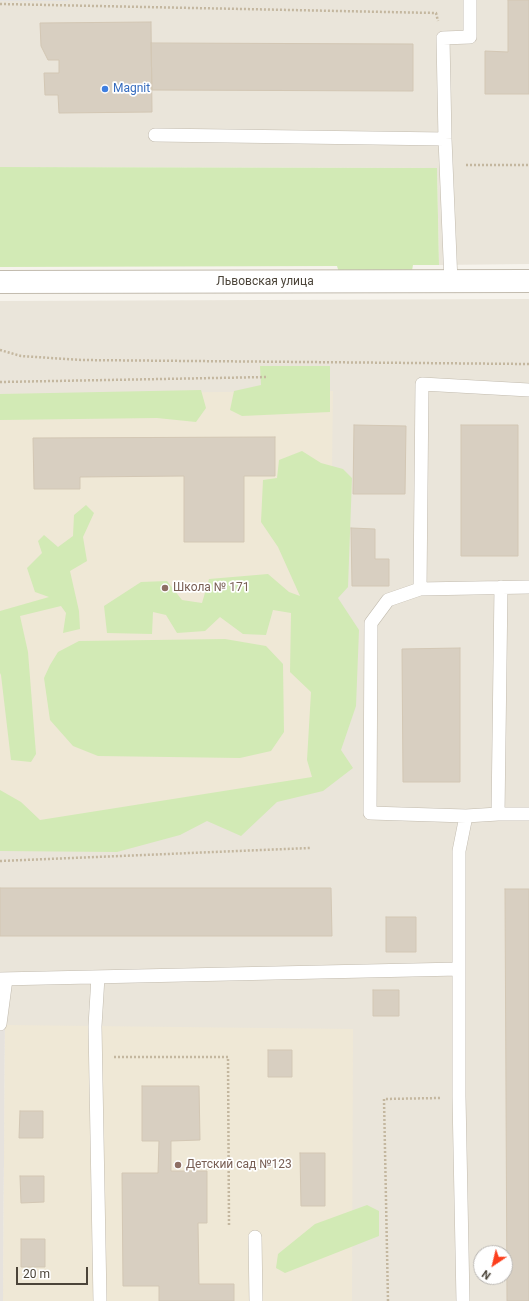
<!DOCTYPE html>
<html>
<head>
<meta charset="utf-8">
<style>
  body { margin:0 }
  #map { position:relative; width:529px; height:1301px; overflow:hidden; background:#f6f3ec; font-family:Roboto,sans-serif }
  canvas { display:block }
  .north { position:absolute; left:473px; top:1245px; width:40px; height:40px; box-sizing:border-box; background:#fff; border:1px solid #b7b4b0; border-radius:50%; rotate:215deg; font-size:11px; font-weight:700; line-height:16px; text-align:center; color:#4b4439 }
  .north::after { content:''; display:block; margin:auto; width:14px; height:18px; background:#fc3f1d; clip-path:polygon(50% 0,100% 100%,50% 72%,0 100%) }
  .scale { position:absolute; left:16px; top:1267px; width:72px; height:18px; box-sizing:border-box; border:2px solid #4b4439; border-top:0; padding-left:5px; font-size:12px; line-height:14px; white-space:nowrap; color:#4b4439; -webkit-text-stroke:3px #fff; paint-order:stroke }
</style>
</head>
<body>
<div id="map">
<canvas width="529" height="1301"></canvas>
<div class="north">N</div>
<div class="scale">20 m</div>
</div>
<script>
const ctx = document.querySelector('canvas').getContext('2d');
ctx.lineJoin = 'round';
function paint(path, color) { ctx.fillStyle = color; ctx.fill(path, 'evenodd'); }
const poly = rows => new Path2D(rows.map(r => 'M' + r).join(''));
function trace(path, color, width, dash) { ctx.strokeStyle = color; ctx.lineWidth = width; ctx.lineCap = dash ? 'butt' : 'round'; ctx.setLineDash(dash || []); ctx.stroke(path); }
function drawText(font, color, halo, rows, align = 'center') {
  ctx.font = font + ' Roboto,sans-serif'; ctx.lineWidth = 3.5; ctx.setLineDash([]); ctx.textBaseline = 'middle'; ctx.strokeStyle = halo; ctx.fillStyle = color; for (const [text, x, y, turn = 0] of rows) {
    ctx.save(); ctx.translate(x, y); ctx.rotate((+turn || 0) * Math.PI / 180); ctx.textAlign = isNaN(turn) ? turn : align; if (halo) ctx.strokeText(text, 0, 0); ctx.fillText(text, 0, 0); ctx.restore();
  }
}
const residential = poly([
  [0,0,529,0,529,264,439,265,437,168,0,167],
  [529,299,529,1301,3,1301,5,1025,0,1002,0,301],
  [481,1253,505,1253,505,1277,481,1277]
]);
const industrial = poly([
  [0,1002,5,1025,3,1301,0,1301]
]);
const education = poly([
  [333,391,328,781,0,835,0,394],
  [5,1025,353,1029,352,1301,3,1301]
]);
const green = poly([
  [0,167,437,168,439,265,413,265,411,276,340,276,337,266,0,267],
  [260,366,330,366,330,412,242,416,230,410,234,391,261,385],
  [201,390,206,408,196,422,157,418,0,420,0,394],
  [302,451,321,463,343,469,352,478,348,587,338,598,359,630,356,706,341,750,353,768,323,791,277,802,241,836,207,821,180,835,117,852,0,851,0,790,21,802,40,820,312,777,307,760,311,692,290,672,291,613,273,610,266,635,243,634,220,617,205,631,177,633,166,615,153,612,152,634,107,633,104,606,141,582,167,581,182,600,202,603,209,579,268,574,289,592,300,596,278,547,261,522,263,480,277,478,279,460],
  [86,505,94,513,83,537,87,561,70,571,79,611,80,629,63,633,66,613,61,606,20,616,28,652,36,754,31,762,11,760,1,675,0,673,0,611,49,597,35,592,27,568,42,553,38,541,44,535,58,547,73,536,74,515],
  [225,639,266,646,283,664,284,732,271,751,240,758,98,756,73,746,50,720,44,678,50,665,58,652,79,641],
  [367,1205,379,1211,379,1236,285,1273,276,1268,278,1254,315,1224]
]);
const parking = poly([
  [0,0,68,0,68,1,0,1]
]);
const building = poly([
  [508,0,529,0,529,94,485,94,485,51,508,52,508,0],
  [151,22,152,112,59,113,58,95,45,95,44,73,59,73,59,60,48,60,41,46,40,23,151,22],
  [151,43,413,44,413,91,152,90,151,43],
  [354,425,406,426,405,494,353,494,354,425],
  [461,425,518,425,518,556,461,556,461,425],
  [275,437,275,476,244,476,244,542,184,542,184,476,80,477,80,489,34,489,33,438,275,437],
  [351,528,375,529,375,559,389,559,389,586,352,586,351,528],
  [460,648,460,782,403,782,402,649,460,648],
  [0,888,331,888,332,936,0,936,0,888],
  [505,889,529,889,529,1301,507,1301,505,889],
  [386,917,416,917,416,952,386,952,386,917],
  [373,990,399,990,399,1016,373,1016,373,990],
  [268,1050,292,1050,292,1077,268,1077,268,1050],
  [142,1086,199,1086,200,1140,171,1141,171,1171,207,1171,207,1223,198,1223,199,1284,234,1284,234,1301,159,1301,159,1286,123,1286,122,1173,158,1173,159,1141,142,1141,142,1086],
  [20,1111,43,1111,43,1138,19,1138,20,1111],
  [300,1153,325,1153,325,1206,301,1206,300,1153],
  [20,1176,44,1176,44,1202,21,1203,20,1176],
  [21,1239,45,1239,45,1267,21,1267,21,1239]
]);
const path = poly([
  [0,4,436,13,438,21],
  [466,165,529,165],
  [0,350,21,356,81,360,529,364],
  [0,382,268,377],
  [0,861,310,848],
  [114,1057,228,1057,229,1226],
  [388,1301,384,1099,440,1098]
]);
const service = poly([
  [155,135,445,139],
  [451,282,445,139,443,38,470,37,470,0],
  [420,589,422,384,529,390],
  [498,814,501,587],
  [466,816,370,813,371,623,388,600,420,589,529,587],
  [98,977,95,1026,100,1301],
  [0,979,459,969],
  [0,1024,6,979],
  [255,1237,256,1301],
  [463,1301,459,1097,459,851,466,816,498,814,529,814]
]);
const tertiary = poly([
  [0,282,529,281]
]);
const markers = [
  [105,89,4,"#3f7fe0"],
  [165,588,4,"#8d6e63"],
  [178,1165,4,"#8d6e63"]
];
const shopNames = [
  ["Magnit",113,89]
];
const streetNames = [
  ["Львовская улица",265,282]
];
const educationNames = [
  ["Школа № 171",173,588],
  ["Детский сад №123",186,1165]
];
paint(residential, '#eae5da');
paint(industrial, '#e6e2dd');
paint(education, '#efe8d6');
paint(green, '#d2eab5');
paint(parking, '#e5e3e0');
paint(building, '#d8cfc1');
trace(building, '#d3c7b4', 1);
trace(service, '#c2bbae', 14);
trace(tertiary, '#c2bbae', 24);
trace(path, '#c4b79f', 2.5, [2, 2]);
trace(service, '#fff', 13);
trace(tertiary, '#fff', 22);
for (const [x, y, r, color] of markers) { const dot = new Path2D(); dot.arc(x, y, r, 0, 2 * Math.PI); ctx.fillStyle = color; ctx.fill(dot); trace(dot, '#fff', 1.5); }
drawText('12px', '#366cbe', '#fff', shopNames, 'left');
drawText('12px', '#4b4439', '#fff', streetNames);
drawText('12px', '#785e54', '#fff', educationNames, 'left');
</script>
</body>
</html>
